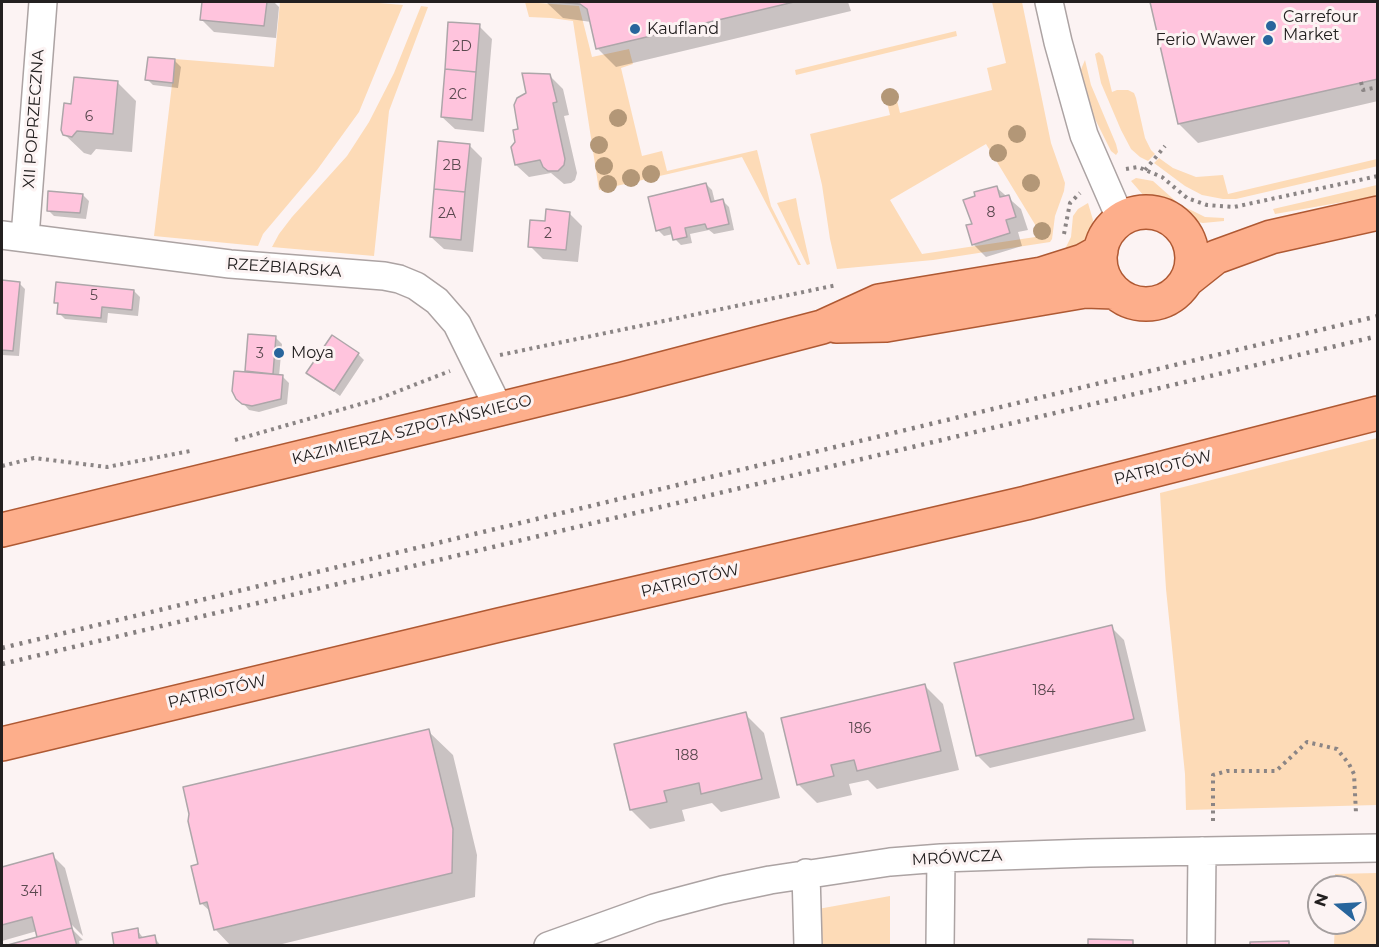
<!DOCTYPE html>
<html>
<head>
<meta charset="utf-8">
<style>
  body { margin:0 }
  #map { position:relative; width:1379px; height:947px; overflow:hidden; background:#fcf3f3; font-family:Montserrat,sans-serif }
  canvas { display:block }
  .frame { position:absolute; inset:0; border:3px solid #232020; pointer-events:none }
  .north { position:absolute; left:1307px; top:875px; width:60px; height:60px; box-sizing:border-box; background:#fcf3f3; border:2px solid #a59f9f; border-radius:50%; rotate:288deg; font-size:16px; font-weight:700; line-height:24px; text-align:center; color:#232020 }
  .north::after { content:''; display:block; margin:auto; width:21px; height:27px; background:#28659c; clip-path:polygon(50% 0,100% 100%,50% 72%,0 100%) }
</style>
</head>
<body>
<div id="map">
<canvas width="1379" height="947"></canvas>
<div class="frame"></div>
<div class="north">N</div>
</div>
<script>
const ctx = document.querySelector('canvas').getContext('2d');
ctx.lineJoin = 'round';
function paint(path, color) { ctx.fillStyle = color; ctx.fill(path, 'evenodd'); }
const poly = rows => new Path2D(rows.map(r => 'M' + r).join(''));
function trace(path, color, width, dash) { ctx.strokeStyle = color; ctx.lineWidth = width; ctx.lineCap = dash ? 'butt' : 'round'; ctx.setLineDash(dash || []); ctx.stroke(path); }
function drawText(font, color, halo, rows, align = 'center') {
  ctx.font = font + ' Montserrat,sans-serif'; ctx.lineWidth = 6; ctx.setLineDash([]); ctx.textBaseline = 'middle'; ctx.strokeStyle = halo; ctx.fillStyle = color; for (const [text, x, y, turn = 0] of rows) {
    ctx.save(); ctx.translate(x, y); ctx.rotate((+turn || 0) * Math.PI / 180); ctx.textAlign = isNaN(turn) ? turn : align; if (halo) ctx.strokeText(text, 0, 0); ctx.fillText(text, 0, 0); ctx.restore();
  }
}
const green = poly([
  [280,2,367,2,403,5,359,112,317,170,263,234,258,246,154,236,175,59,274,67],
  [525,2,579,6,592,57,629,49,633,64,621,68,642,156,662,151,667,171,757,150,771,206,801,265,798,265,742,157,599,190,573,21,551,18,529,17],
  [992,2,1022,2,1051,143,1065,183,1064,191,1055,216,1052,239,1050,242,933,260,837,269,830,239,822,185,810,134,890,115,885,94,895,92,900,113,992,90,987,68,1006,63],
  [986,144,1042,236,922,254,890,200],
  [421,6,428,7,389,111,374,256,272,247,279,234,292,217,347,156,369,122,394,73],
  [956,31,957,36,796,75,795,70],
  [1099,52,1103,56,1112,92,1117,90,1128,90,1134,93,1136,98,1145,138,1151,150,1155,154,1148,161,1140,157,1131,149,1121,130,1101,83,1095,54],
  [1085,60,1091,85,1116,144,1118,152,1116,155,1111,151,1086,101,1079,74],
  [1159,158,1173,168,1196,177,1223,175,1228,194,1377,159,1378,166,1236,199,1223,199,1202,195,1185,186,1154,163],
  [1136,178,1153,181,1180,205,1193,211,1205,217,1224,218,1224,221,1203,223,1193,221,1168,206,1144,196,1131,181],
  [1377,185,1377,196,1275,214,1273,209],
  [796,198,799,215,810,264,807,265,777,203],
  [1088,203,1093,220,1091,232,1087,240,1063,253,1071,237,1073,216,1078,209],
  [1377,438,1377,805,1186,810,1185,774,1166,589,1160,493],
  [1377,873,1377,945,1334,945,1335,923,1355,923,1355,887,1335,887,1335,874],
  [890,896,890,945,819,945,818,909]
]);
const shadow = poly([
  [203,2,274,2,279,7,276,38,214,32,201,19],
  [546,2,848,2,851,11,616,67,597,48,591,22,563,18],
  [1151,2,1378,2,1378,101,1198,143,1179,124],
  [479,26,492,39,484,132,455,129,442,117],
  [175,61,181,67,178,88,153,85,147,79],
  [550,76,563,89,569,115,564,116,577,173,575,180,571,183,564,184,551,173,529,177,516,165,520,130],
  [117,82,136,101,132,152,96,149,91,155,84,153,64,134,72,105],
  [469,145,482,158,473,252,444,249,431,237],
  [706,184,712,190,715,202,723,201,729,207,734,230,714,234,709,230,690,234,692,243,681,245,675,239,673,234,664,236,658,230],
  [996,187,1021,209,1028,230,1018,232,1022,246,986,257,973,244,973,225],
  [83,195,89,201,86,219,54,216,48,210],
  [569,213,582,226,578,262,543,259,530,246,547,223],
  [2,281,19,283,25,289,19,356,2,355],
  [134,291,140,297,138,316,108,313,107,323,65,319,59,313,60,306,56,302],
  [249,335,276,338,282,344,279,376,283,377,289,383,287,404,259,412,249,410,235,394,246,373],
  [358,354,364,360,340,396,308,373],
  [1111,627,1124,640,1146,731,990,768,977,755],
  [924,685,943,704,959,770,877,789,868,780,849,784,852,795,817,803,798,784],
  [745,714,764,733,780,798,721,812,712,803,682,810,685,821,650,829,631,810],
  [428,731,453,755,477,855,475,897,274,946,231,946,215,929,211,912,201,903],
  [52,855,65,868,83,936,71,924,71,928,83,940,79,941,80,946,10,946,40,938,37,931,2,941,2,868],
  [137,930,144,939,154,937,161,946,116,946]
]);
const building = poly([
  [202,2,267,2,264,26,200,20,202,2],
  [555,2,794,2,596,49,587,9,580,4,555,2],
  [1150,2,1378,2,1378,79,1178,124,1150,2],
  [448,22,480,24,476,72,445,69,448,22],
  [148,57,175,59,173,83,145,80,148,57],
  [445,69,476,72,472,120,441,117,445,69],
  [522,73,550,74,557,102,553,103,565,159,564,165,558,171,548,171,543,167,540,160,515,165,511,147,515,142,513,130,518,129,514,105,517,98,526,93,522,73],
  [74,77,118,81,113,134,77,131,72,137,63,135,61,130,64,103,71,104,74,77],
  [438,141,470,144,465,192,434,189,438,141],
  [706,183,711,202,723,199,729,224,707,229,705,224,685,228,687,237,673,240,670,227,656,231,648,197,706,183],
  [997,186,1000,197,1009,195,1016,217,1006,220,1010,233,972,245,966,225,972,224,963,200,975,196,974,192,997,186],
  [434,189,465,192,461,240,430,237,434,189],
  [48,191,83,194,80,213,47,211,48,191],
  [546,209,570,212,566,250,528,247,530,220,545,221,546,209],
  [2,280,20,282,13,351,2,350,2,280],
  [56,282,134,290,132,310,102,307,101,318,57,314,58,303,54,303,56,282],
  [248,334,276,336,273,374,245,371,248,334],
  [332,335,359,353,334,391,306,373,332,335],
  [234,371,283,375,281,399,252,406,242,404,236,399,232,391,234,371],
  [1112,625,1134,719,976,756,954,663,1112,625],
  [925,684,941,751,857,771,854,760,831,765,834,776,797,785,781,718,925,684],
  [746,712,762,779,701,794,699,783,664,791,667,802,630,810,614,744,746,712],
  [429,729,453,829,452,873,214,930,207,902,200,904,191,866,198,864,188,821,189,814,183,787,429,729],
  [53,853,72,928,37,937,32,917,2,925,2,867,53,853],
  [72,928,77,946,4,946,37,937,72,928],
  [138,928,139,938,155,935,157,946,114,946,112,933,138,928],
  [1088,939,1133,940,1133,946,1088,946,1088,939],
  [1289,941,1289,946,1250,946,1250,942,1289,941]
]);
const path = poly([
  [1361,82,1363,90,1378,87],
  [1126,169,1138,167,1162,177,1187,198,1207,205,1234,207,1378,176],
  [1145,170,1165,146],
  [1064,234,1070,203,1080,193],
  [500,355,837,285],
  [235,440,378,399,450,371],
  [2,466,34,458,107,467,190,451],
  [1213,821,1213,775,1227,771,1276,771,1307,742,1337,749,1349,764,1354,774,1356,813]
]);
const minor = poly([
  [1049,2,1058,42,1084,135,1121,220],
  [2,235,230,264,384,276,399,279,416,286,437,301,457,324,499,409],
  [25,237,43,2],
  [806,873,808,946],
  [548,946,654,908,722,890,770,880,890,862,941,858,1089,853,1378,848],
  [940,946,941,858],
  [1201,946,1202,851]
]);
const major = poly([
  '1100 258a46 46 0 1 1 92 0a46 46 0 1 1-92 0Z',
  [1187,280,1216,257,1271,237,1378,213],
  [836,326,886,325,1085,291,1114,292],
  [2,530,623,379,822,327,879,301,1042,274,1083,261,1101,251],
  [2,744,499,625,1026,503,1378,413]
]);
const rail = poly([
  [2,648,1378,316],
  [2,664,1378,336]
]);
const trees = [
  [890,97],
  [618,118],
  [1017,134],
  [599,145],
  [998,153],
  [604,166],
  [651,174],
  [631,178],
  [1031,183],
  [608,184],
  [1042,231]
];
const markers = [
  [1271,26,6,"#28659c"],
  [635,29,6,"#28659c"],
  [1268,40,6,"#28659c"],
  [279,353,6,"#28659c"]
];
const numberNames = [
  ["2D",462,47],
  ["2C",458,95],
  ["6",89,117],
  ["2B",452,166],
  ["8",991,213],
  ["2A",447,214],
  ["2",548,234],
  ["5",94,296],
  ["3",260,354],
  ["184",1044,691],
  ["186",860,729],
  ["188",687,756],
  ["341",32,892]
];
const poiNames = [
  ["Carrefour",1283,17],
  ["Market",1283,35],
  ["Kaufland",647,29],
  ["Ferio Wawer",1256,40,"right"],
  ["Moya",291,353]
];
const streetNames = [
  ["XII POPRZECZNA",34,119,-86],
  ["RZEŹBIARSKA",284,268,4],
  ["KAZIMIERZA SZPOTAŃSKIEGO",412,430,-14],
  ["PATRIOTÓW",1163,468,-14],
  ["PATRIOTÓW",690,581,-13],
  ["PATRIOTÓW",217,692,-13],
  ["MRÓWCZA",957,858,-3]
];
paint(green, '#fddbb7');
paint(shadow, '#0003');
paint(building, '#ffc4dd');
trace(building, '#ada6a9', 1.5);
trace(minor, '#aca3a3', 30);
trace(major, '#af5933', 36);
trace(path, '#8b8585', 4, [3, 4.5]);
trace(minor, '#fff', 27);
trace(major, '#fdae8b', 33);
trace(rail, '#847e7e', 4.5, [3, 6]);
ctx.fillStyle = '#b39777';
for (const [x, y] of trees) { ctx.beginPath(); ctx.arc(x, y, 9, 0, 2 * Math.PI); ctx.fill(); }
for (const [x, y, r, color] of markers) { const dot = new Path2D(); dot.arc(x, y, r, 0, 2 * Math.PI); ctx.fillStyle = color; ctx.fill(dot); trace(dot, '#fcf3f3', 2); }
drawText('14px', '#5a494f', null, numberNames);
drawText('16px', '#232020', '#fcf3f3', poiNames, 'left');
drawText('16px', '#232020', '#fcf3f3', streetNames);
</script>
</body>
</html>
